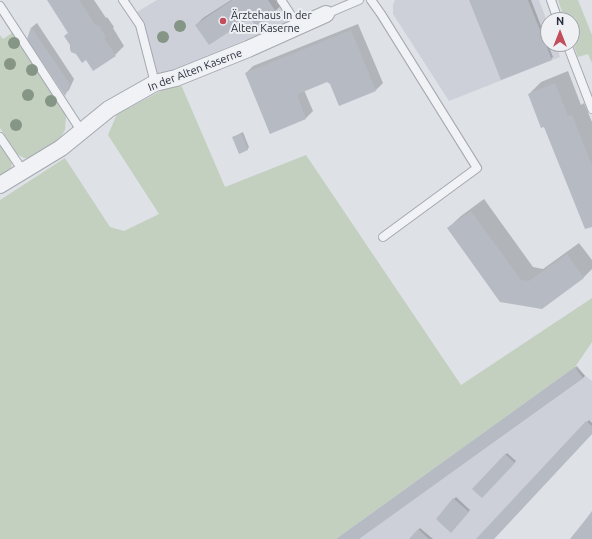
<!DOCTYPE html>
<html>
<head>
<meta charset="utf-8">
<style>
  body { margin:0 }
  #map { position:relative; width:592px; height:539px; overflow:hidden; background:#dee1e6; font-family:Ubuntu,sans-serif }
  canvas { display:block }
  .north { position:absolute; left:540px; top:12px; width:40px; height:40px; box-sizing:border-box; background:#eef0f4; border:1px solid #9fa3aa; border-radius:50%; rotate:0deg; font-size:11px; font-weight:700; line-height:16px; text-align:center; color:#292f3c }
  .north::after { content:''; display:block; margin:auto; width:14px; height:18px; background:#c14e5a; clip-path:polygon(50% 0,100% 100%,50% 72%,0 100%) }
</style>
</head>
<body>
<div id="map">
<canvas width="592" height="539"></canvas>
<div class="north">N</div>
</div>
<script>
const ctx = document.querySelector('canvas').getContext('2d');
ctx.lineJoin = 'round';
function paint(path, color) { ctx.fillStyle = color; ctx.fill(path, 'evenodd'); }
const poly = rows => new Path2D(rows.map(r => 'M' + r).join(''));
function trace(path, color, width, dash) { ctx.strokeStyle = color; ctx.lineWidth = width; ctx.lineCap = dash ? 'butt' : 'round'; ctx.setLineDash(dash || []); ctx.stroke(path); }
function drawText(font, color, halo, rows, align = 'center') {
  ctx.font = font + ' Ubuntu,sans-serif'; ctx.lineWidth = 4; ctx.setLineDash([]); ctx.textBaseline = 'middle'; ctx.strokeStyle = halo; ctx.fillStyle = color; for (const [text, x, y, turn = 0] of rows) {
    ctx.save(); ctx.translate(x, y); ctx.rotate((+turn || 0) * Math.PI / 180); ctx.textAlign = isNaN(turn) ? turn : align; if (halo) ctx.strokeText(text, 0, 0); ctx.fillText(text, 0, 0); ctx.restore();
  }
}
const built = poly([
  [157,0,275,0,288,16,289,22,156,77,145,28,137,12],
  [395,0,539,0,548,24,548,44,556,44,560,57,449,101,393,14,393,5],
  [575,367,592,381,592,434,494,539,336,539]
]);
const green = poly([
  [558,0,578,0,592,35,592,63,588,54,578,57,572,41,572,20,565,20],
  [12,33,63,110,66,117,65,130,59,140,31,158,24,158,17,154,0,128,0,35,3,39],
  [178,82,182,87,225,187,306,155,461,385,592,298,592,342,575,367,336,539,0,539,0,200,65,158,110,227,124,231,159,214,108,135,117,114],
  [0,145,12,163,11,171,0,180]
]);
const shadow = poly([
  [48,0,94,0,106,18,107,17,114,27,113,28,124,46,115,55,69,33],
  [231,0,279,0,282,5,275,11,196,25,203,18],
  [471,0,531,0,553,57,551,59],
  [37,23,74,79,69,90,65,94,28,39,32,27],
  [358,24,383,83,376,90,327,81,304,90,313,111,306,118,270,133,246,73,253,66],
  [568,71,581,105,584,103,592,122,592,225,529,94,541,82],
  [243,132,249,147,247,150,233,137],
  [484,199,533,267,543,269,579,243,592,260,592,269,583,278,542,308,448,228,461,216],
  [577,366,585,376,583,378,357,539,337,539],
  [589,420,592,423,592,432,493,539,478,539],
  [507,453,516,461,482,497,474,489],
  [456,497,470,510,451,531,454,499],
  [420,528,433,539,410,539]
]);
const building = poly([
  [47,0,79,0,96,26,98,25,106,37,104,38,116,56,93,71,86,60,82,63,76,54,71,52,70,49,70,45,64,36,68,33],
  [232,0,268,0,276,12,256,26,250,18,209,45,195,25],
  [469,0,528,0,552,60,501,80],
  [31,27,70,84,65,96,27,39],
  [351,30,376,91,339,106,330,84,327,82,298,94,298,97,306,119,270,134,245,73],
  [555,83,568,116,572,115,592,165,592,227,585,229,544,127,541,128,528,94],
  [241,134,248,150,239,154,232,137],
  [471,211,521,280,529,281,567,254,584,278,542,309,500,302,447,228],
  [575,367,583,378,359,539,336,539],
  [586,421,592,426,592,434,494,539,476,539],
  [505,454,515,463,482,498,472,489],
  [453,498,469,512,451,533,436,519],
  [592,511,592,539,570,539,586,519],
  [418,529,429,539,409,539]
]);
const lane = poly([
  [123,0,140,25,155,83],
  [281,0,299,27],
  [371,0,381,14,477,168,383,237],
  [551,0,558,20],
  [0,6,82,132],
  [326,14,359,0],
  [567,44,592,109],
  [0,137,23,171]
]);
const street = poly([
  [0,185,61,148,109,109,155,83,176,78,248,49,326,14]
]);
const trees = [
  [180,26],
  [163,37],
  [14,43],
  [10,64],
  [32,70],
  [28,95],
  [51,101],
  [16,125]
];
const markers = [
  [223,21,4,"#c14e5a"]
];
const poiNames = [
  ["Ärztehaus In der",231,15],
  ["Alten Kaserne",231,28]
];
const streetNames = [
  ["In der Alten Kaserne",195,70,-21]
];
paint(built, '#cdd0d8');
paint(green, '#c3d0c0');
paint(shadow, '#0003');
paint(building, '#b6bac3');
trace(lane, '#a4a8b0', 10);
trace(street, '#a4a8b0', 18);
trace(lane, '#f1f2f5', 8);
trace(street, '#f1f2f5', 16);
ctx.fillStyle = '#859586';
for (const [x, y] of trees) { ctx.beginPath(); ctx.arc(x, y, 6, 0, 2 * Math.PI); ctx.fill(); }
for (const [x, y, r, color] of markers) { const dot = new Path2D(); dot.arc(x, y, r, 0, 2 * Math.PI); ctx.fillStyle = color; ctx.fill(dot); trace(dot, '#eef0f4', 1.5); }
drawText('11px', '#292f3c', '#eef0f4', poiNames, 'left');
drawText('11px', '#292f3c', '#eef0f4', streetNames);
</script>
</body>
</html>
